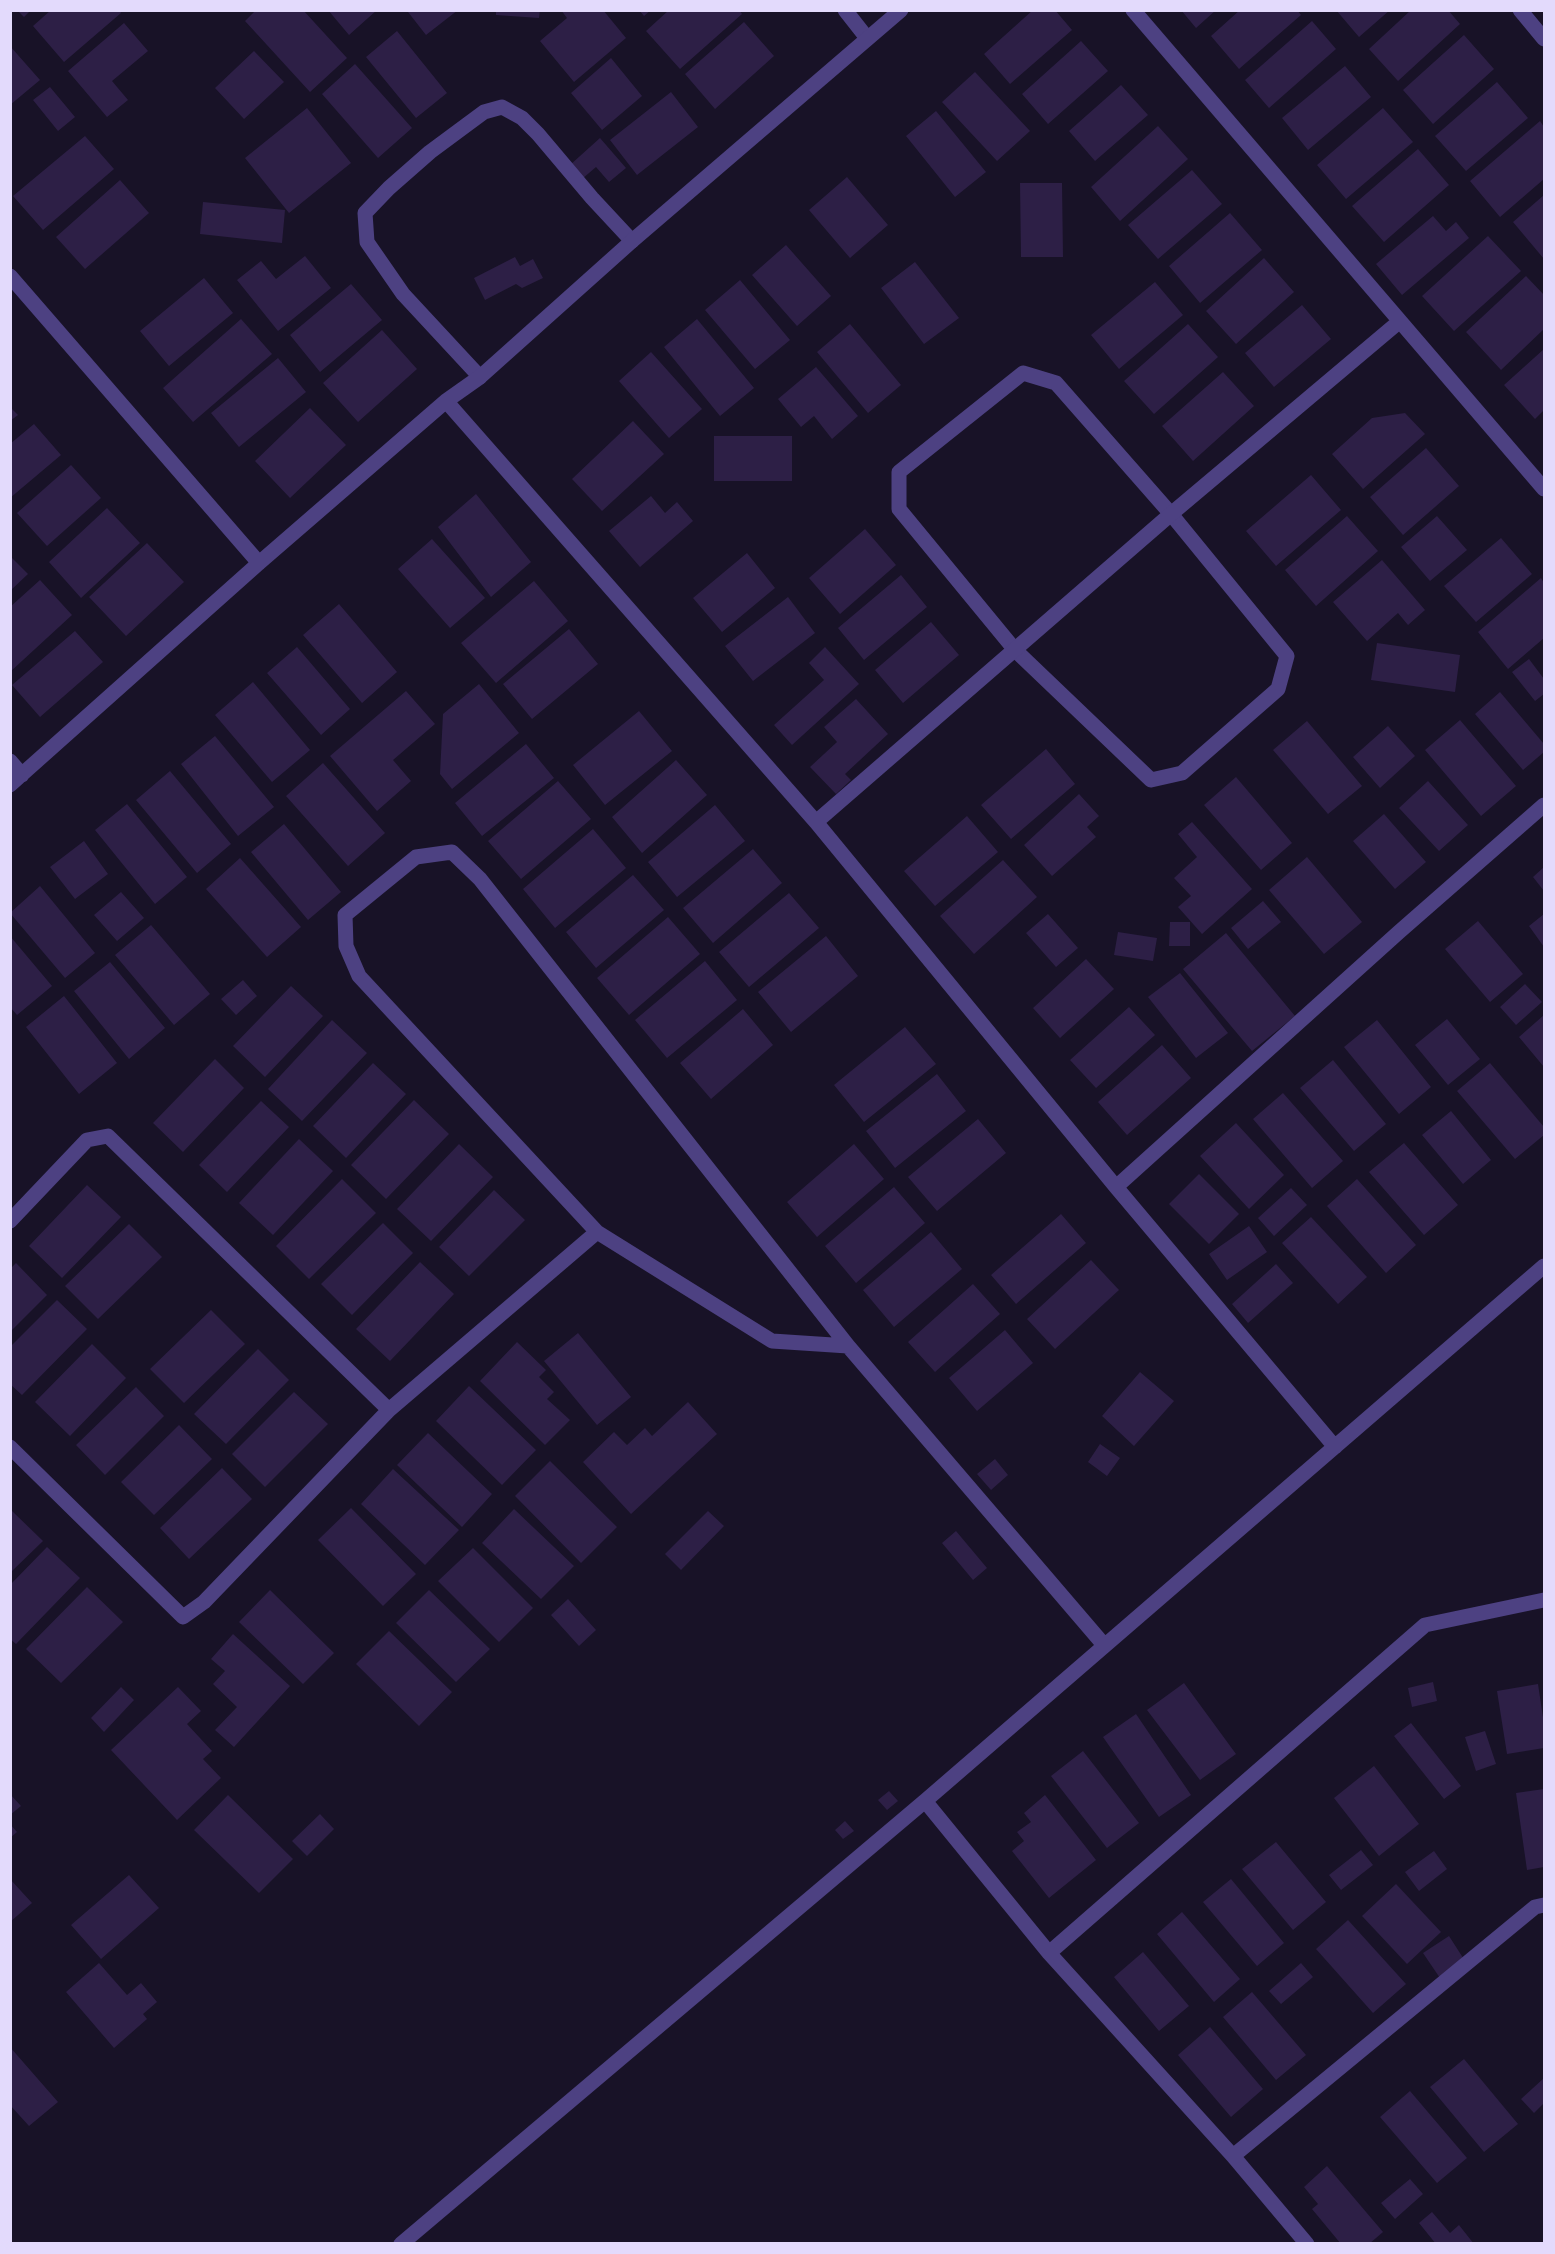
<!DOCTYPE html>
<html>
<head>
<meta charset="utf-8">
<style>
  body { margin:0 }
  #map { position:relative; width:1555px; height:2254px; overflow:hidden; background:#181227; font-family:"Public Sans",sans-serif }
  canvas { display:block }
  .frame { position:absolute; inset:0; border:12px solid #e3dafc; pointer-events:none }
</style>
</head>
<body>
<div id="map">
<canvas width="1555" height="2254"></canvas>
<div class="frame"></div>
</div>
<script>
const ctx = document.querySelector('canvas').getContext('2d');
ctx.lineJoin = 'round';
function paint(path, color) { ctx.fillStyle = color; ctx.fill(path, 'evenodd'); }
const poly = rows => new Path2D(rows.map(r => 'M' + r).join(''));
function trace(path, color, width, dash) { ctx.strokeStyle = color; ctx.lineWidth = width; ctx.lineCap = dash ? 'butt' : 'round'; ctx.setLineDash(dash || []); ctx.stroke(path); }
const building = poly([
  [17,10,31,10,24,17],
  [51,10,119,10,121,13,64,62,33,26],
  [256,10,303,10,347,58,310,92,245,21],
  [328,10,377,10,349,35],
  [409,10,458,10,426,35,408,12],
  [496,10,540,10,539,18,496,15],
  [561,10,603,10,626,38,574,82,540,41,567,18],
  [639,10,651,10,644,16],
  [669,10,739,10,742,14,680,69,646,31],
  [1033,10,1055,10,1072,30,1010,84,984,54],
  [1181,10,1216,10,1196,28],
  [1240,10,1297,10,1301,15,1239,69,1211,36],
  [1336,10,1390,10,1359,37],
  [1411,10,1448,10,1460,24,1398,81,1369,49],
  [1312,21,1336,49,1269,108,1245,80],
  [744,22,774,56,715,109,685,74],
  [124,23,148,51,112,81,128,100,107,117,68,71],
  [397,31,447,93,416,118,366,57],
  [1464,35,1494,69,1433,124,1403,90],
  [1081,41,1108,71,1048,124,1022,94],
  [10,46,40,80,10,105],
  [254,51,284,82,244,119,215,88],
  [611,58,642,96,602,130,571,93],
  [355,64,412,128,378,158,322,94],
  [1345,66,1371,97,1308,150,1282,118],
  [975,72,1030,131,997,161,942,102],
  [1497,82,1528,118,1466,171,1435,136],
  [1121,85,1148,115,1095,161,1069,131],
  [50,87,75,117,58,131,33,100],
  [671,92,698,127,637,175,610,140],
  [307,108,351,163,289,213,245,158],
  [1383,108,1413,142,1346,199,1317,165],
  [936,111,986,172,955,197,906,136],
  [1540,121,1544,127,1544,179,1500,217,1470,181],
  [1158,126,1188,159,1120,221,1091,187],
  [85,136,114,169,43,230,13,196],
  [600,138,626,168,609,182,596,167,582,179,570,165],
  [1418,149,1449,185,1384,242,1352,206],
  [1192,170,1222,204,1158,259,1128,225],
  [847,177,888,225,850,258,809,210],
  [120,180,149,213,85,269,56,237],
  [1020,183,1062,183,1063,257,1021,257],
  [1544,195,1544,259,1513,222],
  [203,202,285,210,282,243,200,234],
  [1230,213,1262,250,1200,303,1169,266],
  [1433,216,1446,231,1456,222,1469,238,1402,295,1376,264],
  [1488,236,1521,271,1454,331,1422,296],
  [786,245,831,296,797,326,752,275],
  [305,256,331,288,278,331,237,280,261,261,276,279],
  [515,257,520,266,533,259,543,278,522,288,516,284,485,300,474,278],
  [1264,258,1294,292,1236,344,1206,311],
  [915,262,959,318,924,344,881,288],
  [1526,276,1544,295,1544,329,1501,370,1466,332],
  [204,278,233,313,169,366,140,331],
  [740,280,790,340,755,369,705,310],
  [1155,282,1183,315,1119,369,1091,335],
  [351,284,382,320,320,372,290,335],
  [1302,305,1331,339,1274,387,1245,353],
  [241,319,272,354,193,422,163,388],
  [697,319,754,388,720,416,664,347],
  [850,324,901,385,868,413,817,352],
  [1188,324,1218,357,1154,414,1124,381],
  [382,330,417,369,358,422,323,383],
  [1544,349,1544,410,1535,419,1504,385],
  [651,352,702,409,669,438,619,381],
  [278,358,306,392,239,447,211,413],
  [816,367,858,416,832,439,814,416,801,427,778,399],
  [1223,372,1254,406,1193,461,1162,426],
  [10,407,18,415,10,421],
  [310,408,346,445,290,498,255,461],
  [1405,413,1425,434,1363,489,1332,454,1372,418],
  [633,421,664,454,602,511,572,479],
  [34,424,61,455,10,498,10,444],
  [714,436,792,436,792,481,714,481],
  [1426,448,1459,486,1403,535,1370,497],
  [71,465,101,498,47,546,17,513],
  [1311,475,1341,510,1276,566,1246,531],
  [476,494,531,562,491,597,438,527],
  [651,496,665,513,677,502,693,521,640,567,609,531],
  [107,508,140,543,81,598,49,562],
  [1347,516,1378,551,1316,606,1285,570],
  [1437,516,1467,550,1430,581,1401,547],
  [865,529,896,565,840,614,809,578],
  [1501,538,1532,574,1476,622,1444,586],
  [432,539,485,598,450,628,398,569],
  [147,543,184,582,126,636,89,597],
  [747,553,775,588,722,632,693,598],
  [10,556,28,574,10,591],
  [1382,560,1425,610,1408,625,1398,613,1367,641,1333,602],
  [901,575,927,607,864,660,838,628],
  [1541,578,1544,583,1544,638,1508,669,1478,632],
  [40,580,72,615,10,672,10,607],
  [534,581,568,621,496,683,461,643],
  [788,597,815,633,753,681,725,646],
  [339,604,397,672,362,703,303,635],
  [931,622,959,655,903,703,875,670],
  [569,629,598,664,532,719,503,684],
  [75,631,103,662,40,717,12,685],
  [1377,643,1460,655,1455,692,1371,680],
  [297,647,350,709,321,735,267,673],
  [825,647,859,684,792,745,774,725,824,680,809,663],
  [1529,659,1544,679,1544,694,1535,701,1512,672],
  [253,682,310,750,272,782,215,715],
  [479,684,519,733,452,789,440,774,443,714],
  [406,691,435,724,393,760,411,781,377,811,330,756],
  [1500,692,1544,744,1544,752,1523,770,1475,714],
  [856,699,888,734,845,774,851,780,836,794,810,767,837,742,824,727],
  [639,711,672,751,605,805,573,765],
  [1460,720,1516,786,1481,816,1425,750],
  [1307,721,1362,786,1328,814,1273,750],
  [1388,726,1415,756,1380,788,1353,757],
  [215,736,274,807,238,836,181,764],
  [526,744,554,778,482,836,455,803],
  [1046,749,1075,784,1011,839,981,805],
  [676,760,707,795,642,853,612,817],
  [323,763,385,833,348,866,286,796],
  [170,771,231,844,197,873,136,800],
  [1236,777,1292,843,1261,870,1204,805],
  [558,781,591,819,521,879,488,841],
  [1428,781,1468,825,1439,851,1399,808],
  [1079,794,1099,816,1087,827,1096,837,1052,876,1024,845],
  [127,804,187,877,155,904,95,830],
  [715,805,745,841,677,897,648,862],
  [1384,814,1426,862,1395,889,1353,841],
  [967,816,998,852,935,906,904,871],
  [1192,822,1252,889,1202,934,1178,907,1191,896,1174,878,1197,857,1178,834],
  [284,824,341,892,308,920,251,852],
  [593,829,626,868,555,928,523,889],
  [84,841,108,874,75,899,50,867],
  [753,849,782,883,713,943,683,908],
  [1307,857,1362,922,1324,954,1269,890],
  [240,858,301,927,267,957,206,889],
  [1003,860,1037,897,974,954,940,916],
  [1544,867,1544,891,1533,877],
  [633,875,664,910,596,968,566,932],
  [40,886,95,953,65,978,10,913],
  [121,892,144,918,117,941,94,915],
  [789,893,819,928,749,987,719,952],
  [1263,901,1281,922,1248,949,1231,928],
  [1048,914,1078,948,1056,967,1026,933],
  [1544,914,1544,947,1529,926],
  [668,917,700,954,629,1015,597,978],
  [1478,921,1523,974,1490,1002,1445,949],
  [1170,922,1190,922,1190,946,1169,946],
  [151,925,210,994,174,1025,115,955],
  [1118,932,1157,938,1153,961,1114,955],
  [1226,933,1295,1016,1252,1051,1183,969],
  [10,936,52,986,17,1015,10,1007],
  [826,936,858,976,791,1032,758,992],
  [1086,959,1114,989,1060,1038,1033,1008],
  [705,961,737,1000,667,1058,635,1020],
  [110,962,165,1028,129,1059,74,991],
  [1180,973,1228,1033,1196,1058,1148,997],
  [243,980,257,996,236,1015,221,999],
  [1525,984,1542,1002,1516,1025,1500,1007],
  [291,986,323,1016,265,1077,233,1046],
  [64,996,117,1063,79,1094,26,1027],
  [1129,1007,1155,1035,1096,1088,1070,1060],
  [743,1009,773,1045,711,1099,680,1063],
  [1544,1015,1544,1067,1519,1037],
  [1447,1019,1480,1059,1448,1085,1415,1045],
  [332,1020,367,1053,302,1121,268,1089],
  [1377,1020,1431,1087,1399,1114,1344,1047],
  [905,1027,936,1064,864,1122,834,1085],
  [1162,1045,1191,1078,1127,1135,1098,1102],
  [215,1059,244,1088,183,1152,153,1123],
  [1333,1060,1386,1124,1354,1151,1300,1088],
  [373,1063,406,1094,346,1158,313,1126],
  [1490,1063,1544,1127,1544,1135,1515,1159,1457,1091],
  [937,1074,966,1111,895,1168,866,1131],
  [1283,1093,1343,1161,1312,1188,1253,1119],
  [414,1100,449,1134,386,1199,351,1165],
  [261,1101,289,1127,227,1192,199,1165],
  [1451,1111,1491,1160,1463,1184,1422,1135],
  [978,1119,1006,1153,937,1211,908,1177],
  [1236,1123,1284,1175,1249,1209,1200,1156],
  [299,1139,333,1171,273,1235,239,1203],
  [1404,1143,1458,1205,1424,1235,1369,1172],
  [459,1144,493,1177,431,1241,397,1209],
  [854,1144,884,1179,817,1237,787,1202],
  [1199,1174,1239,1214,1209,1244,1169,1204],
  [342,1179,376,1213,309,1279,276,1246],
  [1357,1179,1416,1245,1386,1273,1327,1206],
  [87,1185,121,1217,62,1278,29,1246],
  [894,1187,925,1223,856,1283,825,1246],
  [1291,1188,1307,1205,1274,1236,1258,1218],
  [494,1190,525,1220,469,1276,439,1247],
  [1061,1214,1086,1243,1016,1304,991,1275],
  [1311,1217,1367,1277,1338,1304,1282,1243],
  [383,1223,413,1253,352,1315,321,1284],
  [129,1224,162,1257,98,1319,65,1286],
  [1249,1226,1267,1252,1227,1280,1209,1254],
  [931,1232,962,1269,894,1327,863,1290],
  [1091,1260,1119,1290,1055,1349,1027,1319],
  [420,1262,454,1294,390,1361,356,1329],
  [16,1263,47,1295,10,1332,10,1269],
  [1276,1264,1293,1283,1248,1323,1232,1304],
  [973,1284,1000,1314,935,1372,908,1342],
  [57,1300,87,1329,22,1395,10,1384,10,1347],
  [211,1310,245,1344,184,1403,150,1369],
  [1005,1330,1033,1363,977,1411,949,1378],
  [578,1333,631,1397,597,1425,544,1361],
  [517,1342,546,1370,539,1377,554,1392,547,1399,570,1420,545,1445,480,1381],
  [92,1344,126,1378,70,1436,35,1402],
  [258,1349,289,1380,226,1444,194,1414],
  [1140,1372,1174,1401,1134,1446,1102,1416],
  [469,1386,536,1450,502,1485,436,1421],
  [136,1387,164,1416,105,1475,76,1445],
  [294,1392,328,1424,265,1487,232,1454],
  [688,1402,717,1434,631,1514,583,1462,614,1432,627,1445,645,1428,652,1436],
  [179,1425,212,1459,154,1515,121,1482],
  [428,1433,492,1494,462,1527,397,1465],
  [1100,1444,1120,1458,1107,1476,1088,1462],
  [995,1459,1008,1475,991,1490,977,1474],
  [550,1461,617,1527,581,1563,515,1496],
  [222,1468,252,1499,189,1559,160,1528],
  [393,1469,459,1530,425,1565,361,1504],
  [351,1508,416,1574,383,1606,318,1540],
  [10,1509,43,1541,10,1573],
  [514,1509,574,1566,541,1599,482,1543],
  [708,1511,724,1526,681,1570,665,1554],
  [956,1531,987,1568,973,1580,942,1543],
  [47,1547,80,1578,16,1644,10,1639,10,1585],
  [473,1548,533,1608,499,1642,438,1581],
  [87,1587,123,1622,61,1683,26,1649],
  [270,1590,334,1653,303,1684,239,1622],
  [429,1590,490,1649,456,1682,396,1623],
  [568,1599,596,1630,579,1646,551,1615],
  [389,1631,452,1692,419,1726,356,1664],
  [233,1634,290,1686,234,1747,215,1730,237,1707,213,1684,225,1671,211,1659],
  [1433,1682,1437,1701,1412,1707,1408,1688],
  [1184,1683,1236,1754,1200,1780,1147,1710],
  [1538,1684,1544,1724,1544,1748,1507,1754,1497,1691],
  [121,1687,134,1700,104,1732,91,1718],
  [178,1687,201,1711,187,1724,212,1751,203,1759,221,1778,177,1820,111,1750],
  [1136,1714,1191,1795,1159,1817,1103,1737],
  [1411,1723,1461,1786,1444,1799,1394,1736],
  [1485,1731,1496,1764,1476,1771,1465,1737],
  [1083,1751,1139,1823,1107,1848,1051,1776],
  [1374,1766,1419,1824,1379,1856,1334,1798],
  [1544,1789,1544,1867,1527,1870,1516,1793],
  [889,1791,898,1801,887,1810,878,1800],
  [10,1794,21,1806,10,1815],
  [228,1795,293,1859,259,1893,194,1830],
  [1045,1795,1096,1860,1049,1898,1012,1851,1024,1841,1017,1832,1031,1822,1024,1813],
  [320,1814,334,1829,307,1856,292,1841],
  [845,1821,854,1831,843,1839,835,1830],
  [10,1824,17,1832,10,1838],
  [1276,1842,1326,1902,1293,1930,1242,1869],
  [1361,1850,1373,1865,1341,1890,1329,1875],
  [1434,1851,1447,1869,1419,1891,1405,1872],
  [129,1875,159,1908,101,1959,71,1925],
  [10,1879,32,1903,10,1922],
  [1231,1879,1284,1943,1257,1966,1203,1902],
  [1396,1884,1441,1932,1407,1964,1362,1916],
  [1182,1912,1240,1979,1214,2002,1157,1934],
  [1348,1920,1406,1984,1373,2013,1316,1949],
  [1449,1936,1467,1964,1442,1981,1423,1953],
  [1143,1952,1189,2006,1159,2031,1114,1977],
  [99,1963,127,1995,141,1983,157,2002,143,2014,147,2019,114,2048,66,1992],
  [1301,1963,1313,1977,1281,2004,1269,1991],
  [1252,1992,1306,2055,1276,2080,1223,2017],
  [1210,2027,1263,2089,1231,2117,1178,2055],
  [10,2047,58,2102,29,2126,10,2105],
  [1464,2059,1518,2124,1484,2152,1430,2087],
  [1544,2078,1544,2103,1534,2113,1521,2099],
  [1410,2091,1467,2158,1437,2183,1380,2117],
  [1327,2166,1383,2232,1369,2244,1341,2244,1312,2209,1318,2204,1304,2187],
  [1410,2179,1423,2194,1395,2219,1381,2203],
  [1432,2212,1450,2233,1459,2225,1474,2244,1436,2244,1419,2223]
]);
const service = poly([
  [845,10,867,38],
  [1023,373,1056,383,1171,514,1287,656,1278,689,1182,773,1151,780,1015,650,899,509,899,472,1023,373],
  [480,377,403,294,367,242,365,213,389,188,430,152,484,112,502,107,522,118,538,134,592,198,632,241]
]);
const minor = poly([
  [1133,10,1544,489],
  [1520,10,1544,39],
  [10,276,259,563],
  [446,401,816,822,1116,1187,1335,1447],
  [10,761,22,775],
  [10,785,259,563,446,401,480,377,632,241,901,10],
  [816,822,1171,514,1400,321],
  [1116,1187,1399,932,1544,805],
  [10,1221,87,1140,108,1136,389,1410],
  [848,1346,480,879,452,852,416,857,345,915,346,946,359,976,597,1232,772,1341,848,1346,1104,1645],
  [10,1447,183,1617,204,1602,389,1410,597,1232],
  [925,1801,1049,1953,1233,2156,1307,2244],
  [1049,1953,1425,1625,1544,1600],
  [1233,2156,1535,1907,1544,1905],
  [401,2244,925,1801,1544,1266]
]);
paint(building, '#2d1f46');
trace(service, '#4d4182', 15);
trace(minor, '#4d4182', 15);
</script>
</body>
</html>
